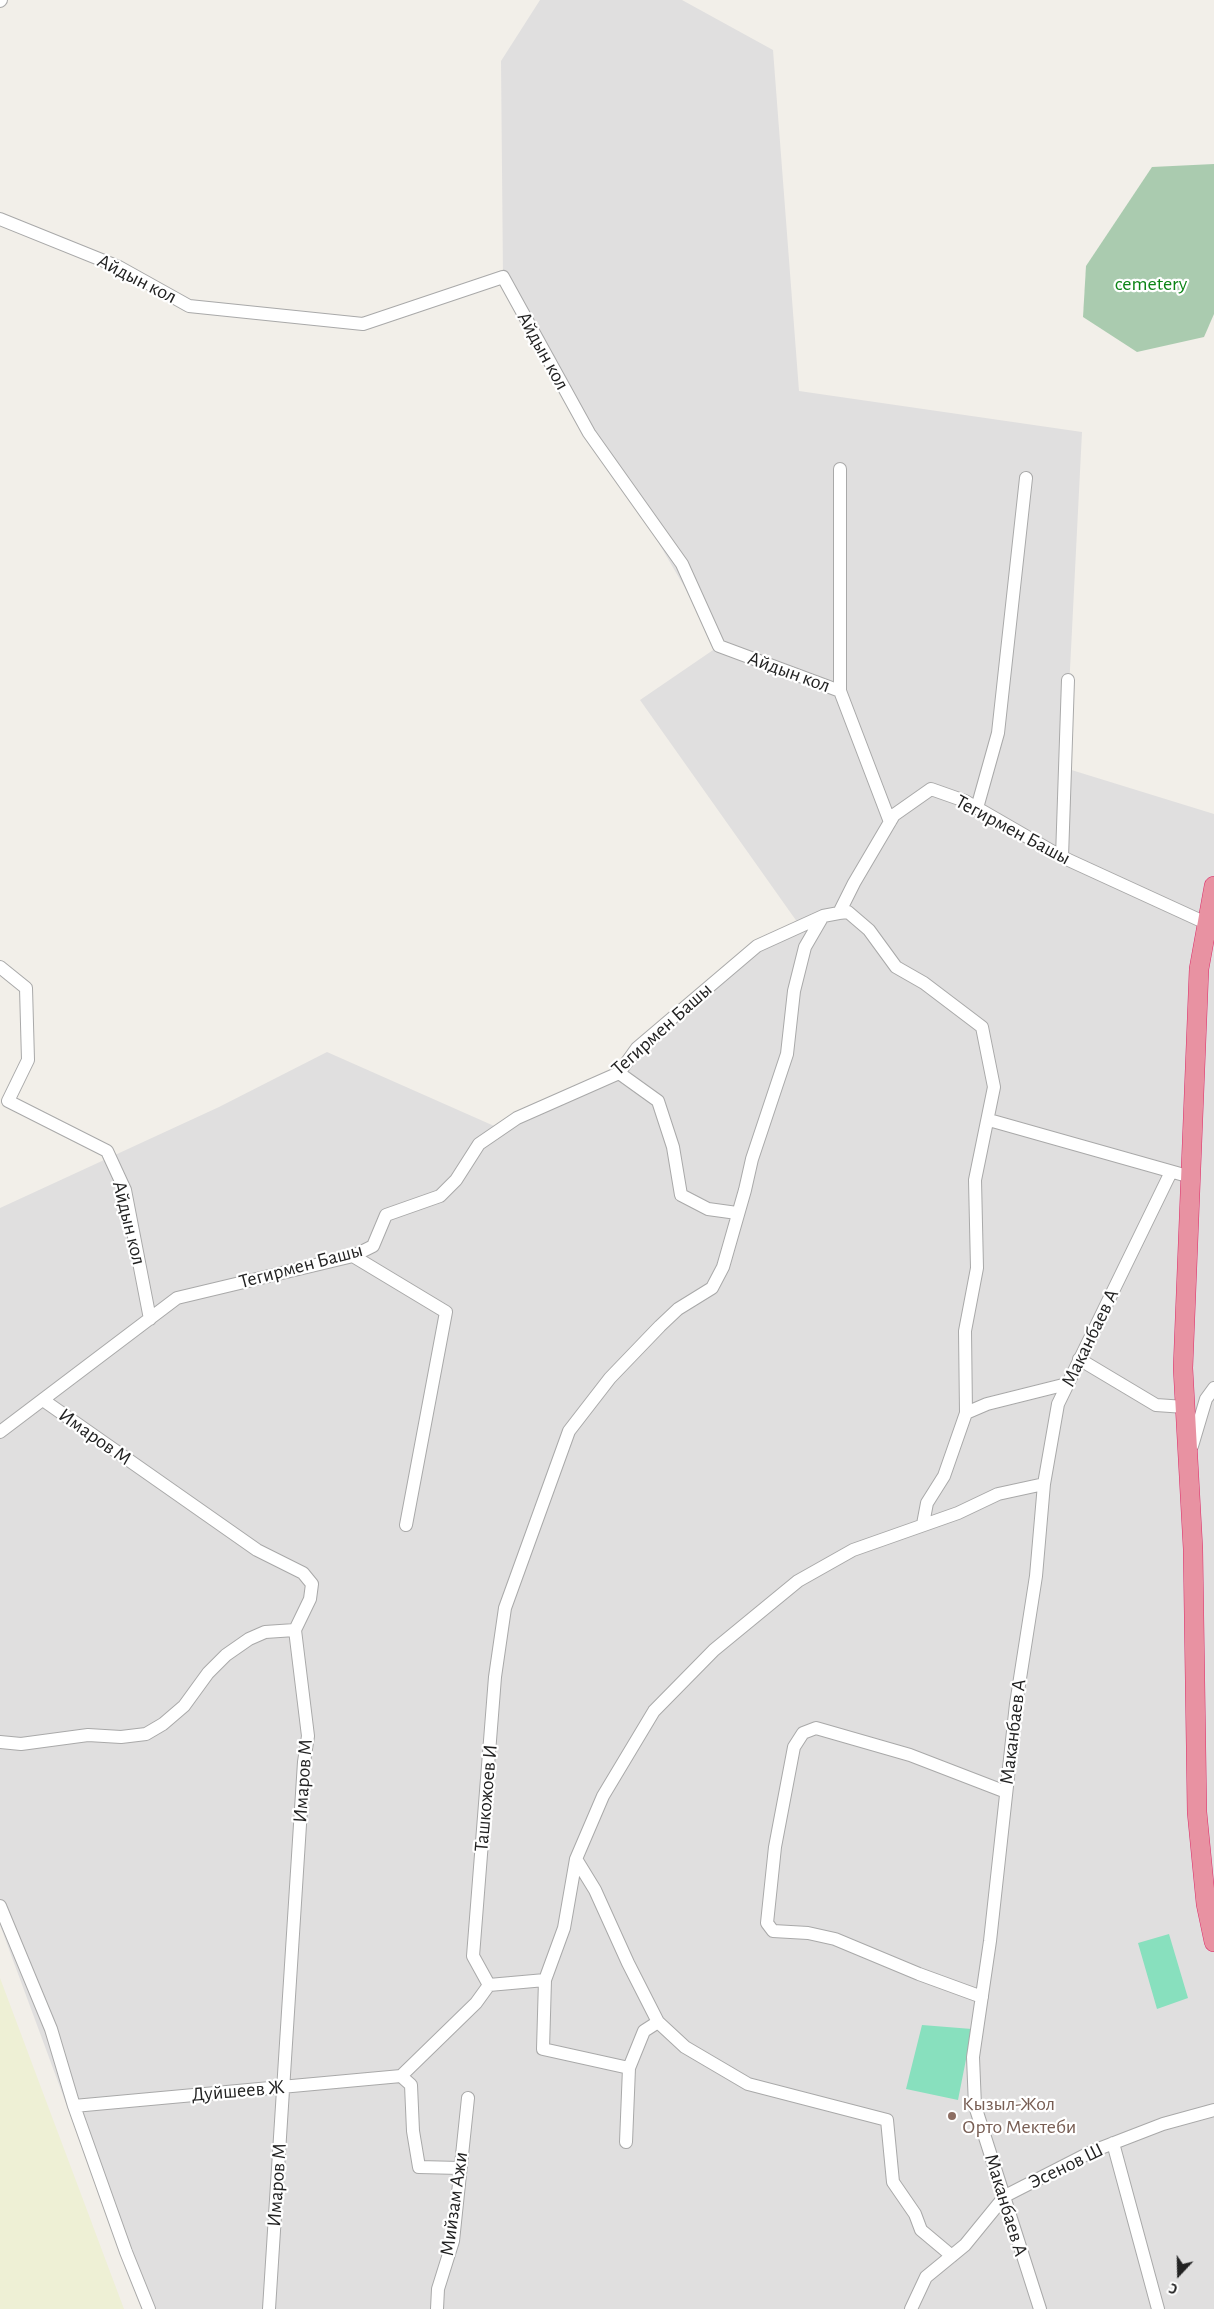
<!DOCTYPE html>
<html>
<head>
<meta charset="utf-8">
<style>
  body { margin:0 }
  #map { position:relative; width:1214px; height:2309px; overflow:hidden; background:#f2efe9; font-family:"Alegreya Sans",sans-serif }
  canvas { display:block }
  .north { position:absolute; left:1154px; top:2249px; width:50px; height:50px; -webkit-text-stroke:4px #fff; paint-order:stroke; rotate:201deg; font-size:14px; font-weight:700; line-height:20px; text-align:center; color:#222 }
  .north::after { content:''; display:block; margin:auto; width:18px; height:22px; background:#222; clip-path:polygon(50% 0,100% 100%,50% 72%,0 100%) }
</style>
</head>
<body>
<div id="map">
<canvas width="1214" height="2309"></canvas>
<div class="north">С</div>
</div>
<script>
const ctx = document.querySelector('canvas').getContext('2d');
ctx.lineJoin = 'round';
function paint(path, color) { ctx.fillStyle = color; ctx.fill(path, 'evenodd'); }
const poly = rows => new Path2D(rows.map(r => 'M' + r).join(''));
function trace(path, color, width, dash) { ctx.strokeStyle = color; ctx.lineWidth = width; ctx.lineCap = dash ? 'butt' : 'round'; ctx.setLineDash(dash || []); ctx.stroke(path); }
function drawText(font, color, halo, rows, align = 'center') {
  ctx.font = font + ' "Alegreya Sans",sans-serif'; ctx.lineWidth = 4.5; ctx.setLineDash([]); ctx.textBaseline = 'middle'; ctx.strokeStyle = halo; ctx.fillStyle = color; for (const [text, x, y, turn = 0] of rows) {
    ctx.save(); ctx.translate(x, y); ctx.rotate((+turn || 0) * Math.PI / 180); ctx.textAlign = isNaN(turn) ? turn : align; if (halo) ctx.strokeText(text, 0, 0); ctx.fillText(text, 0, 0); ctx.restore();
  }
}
const residential = poly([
  [540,0,682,0,773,50,799,391,1082,432,1065,768,1214,814,1214,2309,142,2309,0,1925,0,1208,219,1107,327,1052,501,1129,619,1073,748,953,800,926,640,700,719,646,503,277,501,61]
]);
const farmland = poly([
  [0,1978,124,2309,0,2309]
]);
const cemetery = poly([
  [1214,164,1214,314,1204,337,1137,352,1083,317,1086,266,1152,167]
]);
const pitch = poly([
  [1169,1934,1188,1998,1157,2009,1138,1943],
  [922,2025,972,2029,958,2100,906,2089]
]);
const minor = poly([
  [0,1,1,0],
  [0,219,119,267,189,306,363,324,503,277,589,433,682,564,719,646,840,691,890,822],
  [840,691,840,469],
  [977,808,998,733,1026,478],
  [1062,857,1068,680],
  [839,913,848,912,869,930,896,967,924,983,982,1027,994,1087,975,1180,977,1268,965,1331,966,1413,944,1476,927,1503,923,1524],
  [0,967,26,988,28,1060,8,1101,107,1151,125,1190,150,1319],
  [619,1073,658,1101,673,1147,681,1195,708,1209,737,1213],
  [989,1120,1191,1177],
  [353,1256,446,1312,406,1525],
  [1079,1359,1156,1405,1185,1407],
  [43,1400,257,1550,303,1573,312,1584,310,1599,295,1630,308,1736,304,1762,269,2309],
  [966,1413,987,1404,1067,1384],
  [0,1432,177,1298,353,1256,373,1246,386,1215,440,1196,456,1180,479,1144,517,1118,619,1073,637,1048,757,946,823,916,839,913,854,883,894,815,931,789,965,801,1062,857,1206,923],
  [1192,1446,1206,1399,1214,1388],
  [0,1742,21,1744,88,1735,121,1737,146,1734,163,1724,184,1706,208,1673,226,1655,249,1639,265,1632,295,1630],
  [576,1859,595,1890,628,1963,658,2022,685,2047,748,2084,887,2120,893,2182,915,2214,921,2230,952,2256],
  [0,1906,51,2029,74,2106,126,2252,149,2309],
  [489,1985,473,1956,495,1677,505,1608,569,1431,610,1378,660,1326,678,1309,712,1288,723,1267,745,1190,752,1159,787,1054,794,991,805,947,823,916],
  [489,1985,545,1980],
  [982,1997,919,1974,835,1939,808,1933,773,1931,767,1923,775,1847,794,1747,803,1733,816,1728,910,1755,1006,1792],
  [629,2068,543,2049,545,1980,564,1928,576,1859,603,1796,654,1711,714,1650,798,1581,853,1550,958,1513,998,1494,1044,1484],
  [401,2076,411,2085,413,2131,419,2167,460,2168],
  [401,2076,476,2003,489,1985],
  [74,2106,401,2076],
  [626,2142,629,2068,644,2031,658,2022],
  [1113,2143,1158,2309],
  [437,2309,438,2289,453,2241,468,2098],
  [911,2309,926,2277,965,2245,1005,2196,1093,2151,1163,2124,1214,2110],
  [1040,2309,975,2106,973,2057,990,1941,1016,1704,1036,1576,1044,1484,1058,1404,1171,1172]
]);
const highway = poly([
  [1214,886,1199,969,1183,1368,1193,1549,1197,1812,1206,1904,1214,1942]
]);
const markers = [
  [952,2116,5,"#8d6e63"]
];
const streetNames = [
  ["Айдын кол",137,279,27],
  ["Айдын кол",543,351,61],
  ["Айдын кол",789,672,20],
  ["Тегирмен Башы",1013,830,28],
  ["Тегирмен Башы",662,1029,-42],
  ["Айдын кол",129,1223,76],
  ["Тегирмен Башы",301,1266,-15],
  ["Маканбаев А",1090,1338,-64],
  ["Имаров М",95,1437,35],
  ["Маканбаев А",1013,1732,-83],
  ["Имаров М",303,1781,-86],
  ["Ташкожоев И",486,1798,-85],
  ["Дуйшеев Ж",238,2091,-5],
  ["Эсенов Ш",1066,2166,-26],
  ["Имаров М",277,2185,-86],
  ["Мийзам Ажи",454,2204,-82],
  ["Маканбаев А",1006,2205,73]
];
const parkNames = [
  ["cemetery",1151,284]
];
const educationNames = [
  ["Кызыл-Жол",962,2104],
  ["Орто Мектеби",962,2127]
];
paint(residential, '#e0dfdf');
paint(farmland, '#eef0d5');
paint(cemetery, '#aacbaf');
paint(pitch, '#88e0be');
trace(minor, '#a9a9a9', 14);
trace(highway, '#dc2a67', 20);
trace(minor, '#fff', 12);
trace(highway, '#e892a2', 19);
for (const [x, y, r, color] of markers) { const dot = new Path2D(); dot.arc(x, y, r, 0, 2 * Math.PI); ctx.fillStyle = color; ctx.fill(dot); trace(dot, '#fff', 2); }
drawText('20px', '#222', '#fff', streetNames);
drawText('20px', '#0c8416', '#fff', parkNames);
drawText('20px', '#785e54', '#fff', educationNames, 'left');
</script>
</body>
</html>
